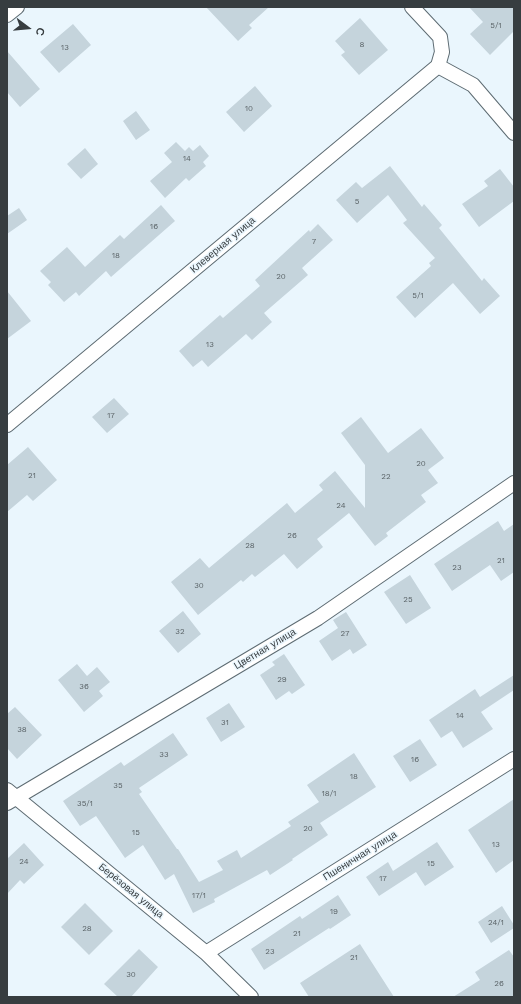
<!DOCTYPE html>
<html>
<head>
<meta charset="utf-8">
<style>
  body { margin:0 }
  #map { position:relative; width:521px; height:1004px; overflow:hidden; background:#eaf6fd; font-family:"Work Sans",sans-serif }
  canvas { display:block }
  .frame { position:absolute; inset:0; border:8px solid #373d40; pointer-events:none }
  .north { position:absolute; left:8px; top:8px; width:40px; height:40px; -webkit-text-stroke:3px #eaf6fd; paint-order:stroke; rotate:106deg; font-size:11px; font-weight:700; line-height:16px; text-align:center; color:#373d40 }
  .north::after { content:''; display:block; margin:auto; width:14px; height:18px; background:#373d40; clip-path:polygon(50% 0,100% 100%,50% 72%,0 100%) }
</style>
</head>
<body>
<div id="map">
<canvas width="521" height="1004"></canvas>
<div class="frame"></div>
<div class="north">С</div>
</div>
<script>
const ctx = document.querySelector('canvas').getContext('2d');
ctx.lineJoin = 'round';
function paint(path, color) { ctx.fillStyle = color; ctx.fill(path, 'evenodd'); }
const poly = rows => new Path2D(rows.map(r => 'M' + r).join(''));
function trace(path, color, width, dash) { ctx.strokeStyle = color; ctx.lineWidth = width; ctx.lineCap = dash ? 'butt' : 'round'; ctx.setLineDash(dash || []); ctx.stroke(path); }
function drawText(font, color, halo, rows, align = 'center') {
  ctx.font = font + ' "Work Sans",sans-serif'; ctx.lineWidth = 3; ctx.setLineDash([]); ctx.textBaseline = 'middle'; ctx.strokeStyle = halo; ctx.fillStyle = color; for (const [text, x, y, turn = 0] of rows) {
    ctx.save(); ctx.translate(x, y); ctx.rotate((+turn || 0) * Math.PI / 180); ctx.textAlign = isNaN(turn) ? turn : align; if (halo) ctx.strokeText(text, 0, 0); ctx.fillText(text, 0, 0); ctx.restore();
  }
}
const building = poly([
  [206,7,269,7,249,25,252,28,238,41],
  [469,7,514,7,514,31,490,55,470,34,483,22],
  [360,18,388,50,359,75,341,55,345,52,335,41],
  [73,24,91,45,59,73,40,52],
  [7,51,40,89,20,107,7,92],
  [255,86,272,106,244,132,226,112],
  [136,111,150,130,136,140,123,121],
  [176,142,185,151,189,147,193,151,200,145,209,156,203,162,206,166,189,181,186,178,165,198,150,181,172,162,164,153],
  [85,148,98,164,81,179,67,164],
  [390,166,422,207,424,204,442,225,439,228,482,281,484,278,500,296,480,314,453,283,415,318,396,297,431,266,429,263,435,258,403,223,407,220,388,195,357,223,336,200,356,182,362,188],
  [500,169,514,187,514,201,479,227,462,204,488,186,484,181],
  [161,205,175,221,111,277,106,271,79,296,76,292,64,302,48,285,51,282,40,271,67,247,85,267,120,235,124,239],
  [19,208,27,220,7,234,7,216],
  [318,224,333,240,302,268,308,275,264,313,272,322,252,340,246,334,208,367,202,360,193,367,179,351,220,315,223,318,260,286,255,280,309,230,310,232],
  [7,291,31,321,7,339],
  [114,398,129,414,107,433,92,417],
  [361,417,388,453,421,428,444,458,428,470,438,483,421,495,426,502,386,533,388,536,375,546,349,513,317,539,323,547,297,569,284,554,255,577,252,574,243,582,241,580,198,615,171,582,200,558,209,568,287,503,295,513,323,490,319,485,335,471,365,508,365,465,341,433],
  [28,447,57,480,33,501,27,495,7,512,7,465],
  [498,521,504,531,514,524,514,572,501,581,490,565,452,591,434,564],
  [410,575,431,608,406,624,384,592],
  [183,611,201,634,178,653,159,631],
  [346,612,367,645,353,654,350,649,332,661,319,641,338,628,333,620],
  [284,654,305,685,292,694,289,691,276,700,260,675,275,665,272,662],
  [77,664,87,676,97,667,110,682,99,691,103,696,84,712,58,680],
  [514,675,514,690,481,712,493,729,463,748,452,731,441,738,429,720,475,689,480,697],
  [229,703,245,727,221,742,206,718],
  [15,707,42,735,17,759,7,748,7,714],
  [173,733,188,755,139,788,142,792,139,794,177,849,178,849,199,882,223,870,217,861,237,850,241,858,291,826,288,822,319,802,307,785,354,753,376,787,320,823,328,835,292,859,293,860,270,875,267,870,214,899,215,902,193,913,174,874,165,880,143,845,125,858,96,816,80,826,63,801,121,762,124,766],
  [420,739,437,765,410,782,393,756],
  [514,799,514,860,496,873,468,830],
  [437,842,454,867,425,886,416,872,379,896,366,877,388,862,393,871],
  [24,843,44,865,24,884,20,880,7,894,7,859],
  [338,895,351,915,330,929,329,928,264,970,251,949,300,916,302,919],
  [85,903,113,931,89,955,61,927],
  [502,906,514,925,514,928,491,943,478,922],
  [360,944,394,997,309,997,300,983],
  [139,949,158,967,131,997,118,997,104,984],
  [509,950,514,957,514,997,453,997,480,980,475,972]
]);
const minor = poly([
  [412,7,440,37,442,52,438,66],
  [7,15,17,7],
  [438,66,473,85,514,133],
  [7,425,438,66],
  [7,790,206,953,251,997],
  [7,803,318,618,514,483],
  [206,953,514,759]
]);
const numberNames = [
  ["5/1",496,26],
  ["8",362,45],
  ["13",65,48],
  ["10",249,109],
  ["14",187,159],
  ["5",357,202],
  ["16",154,227],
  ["7",314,242],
  ["18",116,256],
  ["20",281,277],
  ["5/1",418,296],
  ["13",210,345],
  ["17",111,416],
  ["20",421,464],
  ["21",32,476],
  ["22",386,477],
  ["24",341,506],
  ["26",292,536],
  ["28",250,546],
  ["21",501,561],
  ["23",457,568],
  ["30",199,586],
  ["25",408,600],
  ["32",180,632],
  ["27",345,634],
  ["29",282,680],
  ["36",84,687],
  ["14",460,716],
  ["31",225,723],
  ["38",22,730],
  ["33",164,755],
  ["16",415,760],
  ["18",354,777],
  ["35",118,786],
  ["18/1",329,794],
  ["35/1",85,804],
  ["20",308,829],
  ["15",136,833],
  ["13",496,845],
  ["24",24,862],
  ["15",431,864],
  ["17",383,879],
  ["17/1",199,896],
  ["19",334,912],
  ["24/1",496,923],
  ["28",87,929],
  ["21",297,934],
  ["23",270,952],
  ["21",354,958],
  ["30",131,975],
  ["26",499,984]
];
const streetNames = [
  ["Клеверная улица",223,245,-40],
  ["Цветная улица",265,649,-31],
  ["Пшеничная улица",360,856,-32],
  ["Берёзовая улица",131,891,39]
];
paint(building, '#c5d4dc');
trace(minor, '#5d6b72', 16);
trace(minor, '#fff', 14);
drawText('8px', '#5a6367', null, numberNames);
drawText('10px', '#373d40', '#eaf6fd', streetNames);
</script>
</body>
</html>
